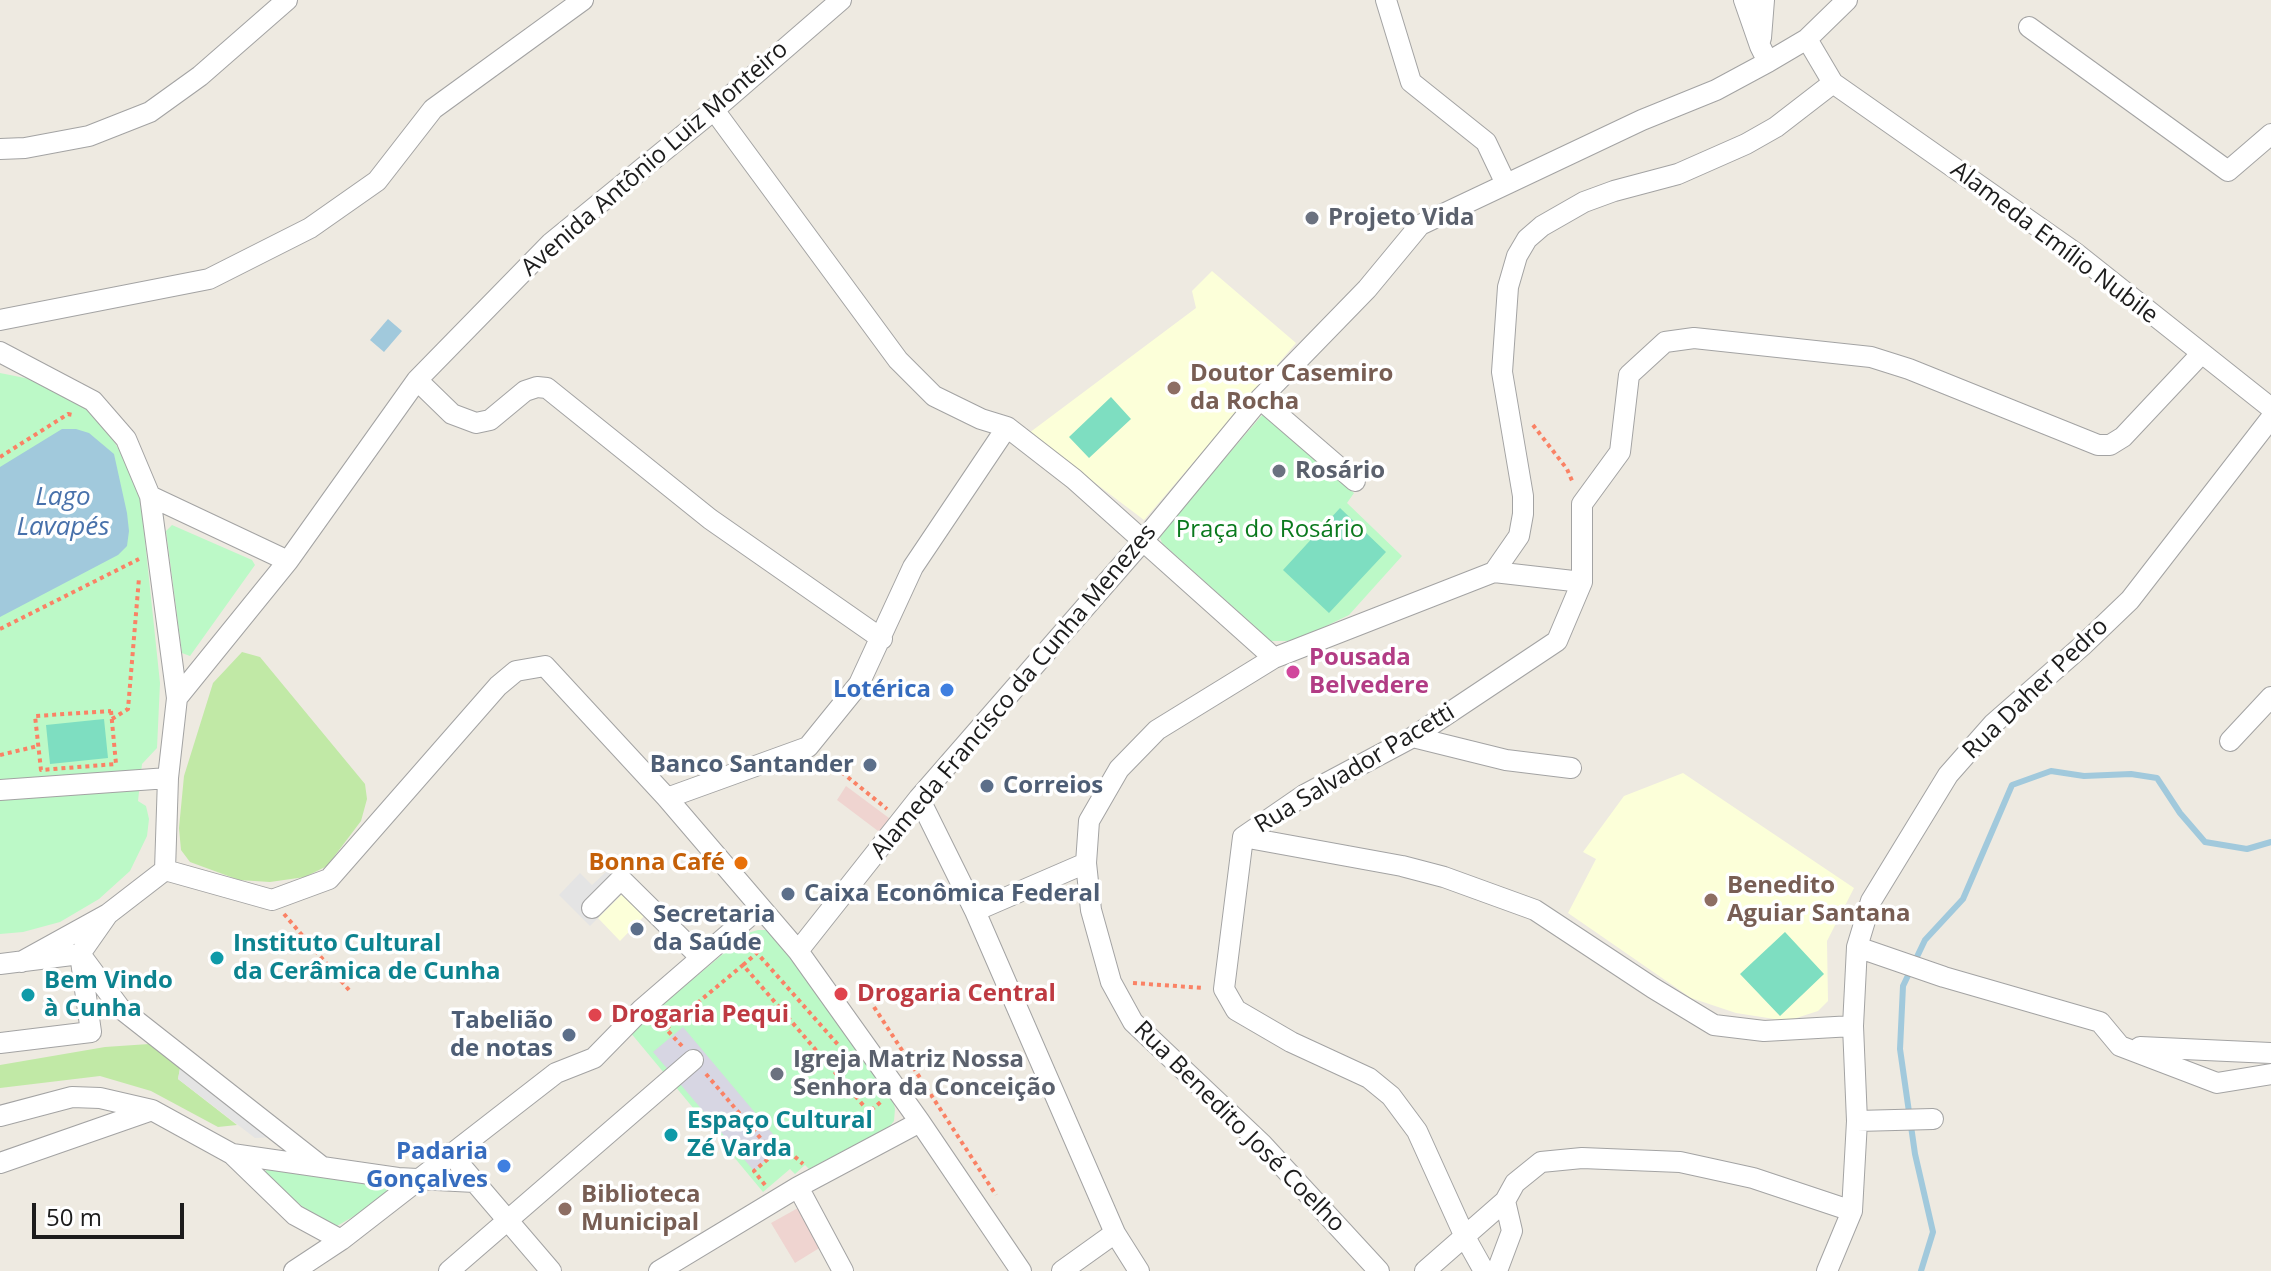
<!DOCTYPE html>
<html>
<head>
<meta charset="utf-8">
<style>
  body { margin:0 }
  #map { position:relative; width:2271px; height:1271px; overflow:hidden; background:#eeeae1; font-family:"Open Sans",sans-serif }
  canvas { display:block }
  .scale { position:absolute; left:32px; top:1203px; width:152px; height:36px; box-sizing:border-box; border:4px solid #1c1c1c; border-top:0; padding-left:10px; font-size:24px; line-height:28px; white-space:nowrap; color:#1c1c1c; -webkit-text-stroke:6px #fff; paint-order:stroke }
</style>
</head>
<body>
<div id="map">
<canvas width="2271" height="1271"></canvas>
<div class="scale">50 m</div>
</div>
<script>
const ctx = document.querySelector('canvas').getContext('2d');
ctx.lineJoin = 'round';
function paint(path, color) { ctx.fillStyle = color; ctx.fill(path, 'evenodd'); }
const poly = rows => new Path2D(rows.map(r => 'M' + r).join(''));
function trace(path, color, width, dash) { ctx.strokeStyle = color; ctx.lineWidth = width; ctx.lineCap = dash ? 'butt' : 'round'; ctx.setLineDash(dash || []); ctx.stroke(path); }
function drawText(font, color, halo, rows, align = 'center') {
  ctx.font = font + ' "Open Sans",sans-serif'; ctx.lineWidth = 7; ctx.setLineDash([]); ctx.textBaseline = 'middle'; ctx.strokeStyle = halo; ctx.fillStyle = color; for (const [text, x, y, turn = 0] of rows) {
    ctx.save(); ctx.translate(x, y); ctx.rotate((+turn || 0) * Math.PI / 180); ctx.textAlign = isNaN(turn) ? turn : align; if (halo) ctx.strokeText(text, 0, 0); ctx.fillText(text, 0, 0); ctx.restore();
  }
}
const commercial = poly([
  [846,786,893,821,882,834,837,800],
  [798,1208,821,1247,795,1263,771,1223]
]);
const education = poly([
  [1212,271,1296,343,1144,520,1029,433,1196,308,1192,291],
  [1683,773,1854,888,1827,941,1828,1001,1818,1011,1787,1021,1736,1013,1691,998,1568,913,1596,859,1583,852,1624,796],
  [626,890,648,912,620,941,598,918]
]);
const grass = poly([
  [242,652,260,657,365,784,367,799,361,821,327,866,305,877,270,882,239,880,190,862,181,850,179,828,184,776,213,683],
  [149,1044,181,1063,178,1079,237,1125,218,1127,151,1091,100,1076,0,1088,0,1065,105,1047]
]);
const park = poly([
  [0,373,35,380,88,408,108,431,139,484,160,683,157,748,142,764,138,801,146,806,149,819,147,836,130,871,99,899,60,922,23,932,0,934],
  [1263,414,1354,493,1347,503,1402,556,1349,615,1295,641,1271,641,1162,543,1159,535],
  [172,525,252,560,255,565,190,656,182,653,166,531],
  [758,930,767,930,777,939,893,1100,895,1109,894,1121,889,1127,809,1169,805,1165,795,1174,790,1169,763,1192,630,1032,748,933],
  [267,1168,385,1186,387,1191,385,1198,337,1226,329,1225,276,1188,265,1172]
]);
const pitch = poly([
  [1111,397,1131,419,1089,458,1069,437],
  [1340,508,1386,552,1329,613,1283,570],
  [104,719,108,758,50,764,46,725],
  [1785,932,1824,974,1780,1016,1740,974]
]);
const parking = poly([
  [607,871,626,890,590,926,559,895,580,873,592,885],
  [181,1063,275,1137,255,1138,178,1079]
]);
const plaza = poly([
  [683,1027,783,1146,754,1171,653,1052]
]);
const water = poly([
  [388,319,402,331,384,352,370,340],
  [62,429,76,429,89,433,114,454,127,513,129,531,127,546,118,555,0,617,0,467]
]);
const stream = poly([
  [1921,1271,1933,1232,1915,1154,1900,1049,1903,986,1925,940,1963,899,2012,785,2051,771,2084,776,2131,774,2157,778,2180,813,2205,842,2247,849,2271,842]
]);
const path = poly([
  [1533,425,1567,469,1573,483],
  [0,457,68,414,73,415],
  [0,629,139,559],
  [111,711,116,764,41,770,35,716,111,711],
  [112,719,128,709,139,578],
  [0,755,38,746],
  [823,757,887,809],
  [284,914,349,990],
  [743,965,757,953,841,1048],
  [1133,983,1204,988],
  [874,1007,996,1195],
  [682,1046,666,1029,743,965,869,1112,883,1100],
  [706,1074,774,1154],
  [765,1185,754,1171,783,1146,803,1164]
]);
const minor = poly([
  [1386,0,1411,82,1486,142,1506,184],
  [1744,0,1760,46,1768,62],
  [2029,27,2228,171,2271,134],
  [1761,38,1764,0],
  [1807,39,1833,83,2077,254,2271,408],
  [714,110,898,360,934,396,981,419,1007,427,1074,479,1274,658],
  [0,149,25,148,89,136,150,112,200,76,287,0],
  [0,320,209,279,310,228,377,181,433,109,583,0],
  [0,352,93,401,126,439,150,496,177,698,168,778,165,870,108,914],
  [417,380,452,414,476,423,490,420,525,391,537,387,547,388,710,519,882,639],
  [1260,399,1355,481],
  [150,496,288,561],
  [1494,572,1582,582,1582,504,1620,452,1629,375,1665,342,1694,338,1871,357,1909,369,2098,445,2110,445,2123,437,2201,354],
  [177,698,288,561,417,380,551,243,714,110,841,0],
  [1413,737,1506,760,1571,768],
  [2230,741,2271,697],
  [0,790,168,778],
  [667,798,808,747,859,684,913,567,1007,427],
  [919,798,975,911,1115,1233,1139,1271],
  [1243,837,1402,866,1444,877,1535,910,1653,988,1714,1025,1764,1031,1853,1026],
  [165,870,272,900,329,879,498,686,516,671,545,666,667,798,798,951,920,1122,1021,1271],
  [592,908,621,879,700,957],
  [975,911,1086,863],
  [1857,947,1944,977,2100,1022,2120,1046,2217,1083,2271,1074],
  [798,951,919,798,1142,542,1260,399,1367,289,1420,225,1642,120,1716,90,1768,62,1807,39,1847,0],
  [21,962,108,914,80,954,120,1008,321,1166],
  [0,964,80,954,91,1032,0,1043],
  [2140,1047,2271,1053],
  [0,1116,72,1097,100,1098,152,1110,232,1154,295,1215,341,1240],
  [1857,1121,1933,1119],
  [450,1153,551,1271],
  [232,1154,398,1178,475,1182],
  [0,1163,152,1110],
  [798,1187,843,1271],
  [294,1271,341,1240,556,1073,594,1058,642,1009,760,907],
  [449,1271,693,1060],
  [659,1271,798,1187,920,1122],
  [1062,1271,1115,1233],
  [1379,1271,1262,1144,1133,1022,1111,982,1091,910,1086,863,1089,821,1119,769,1157,730,1274,658,1494,572,1519,536,1523,514,1523,496,1502,372,1508,287,1517,256,1527,239,1542,226,1584,202,1614,191,1678,174,1746,144,1776,127,1833,83],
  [1425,1271,1505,1201,1515,1183,1541,1162,1582,1158,1680,1162,1753,1178,1852,1211],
  [1484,1271,1465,1237,1417,1131,1391,1096,1369,1078,1291,1042,1236,1010,1224,989,1243,837,1304,795,1413,737,1557,641,1582,582],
  [1497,1271,1512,1231,1505,1201],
  [1827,1271,1852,1211,1857,1121,1853,1026,1857,947,1871,901,1948,775,1993,724,2082,646,2130,600,2271,418]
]);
const markers = [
  [1312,218,8,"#6b7280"],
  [1174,388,8,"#8d6e63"],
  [1279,471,8,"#6b7280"],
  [1293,672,8,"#d1479c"],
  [947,690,8,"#3f7fe0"],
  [870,765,8,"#5c6f8a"],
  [987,786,8,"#5c6f8a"],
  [741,863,8,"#e8710a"],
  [788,894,8,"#5c6f8a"],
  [1711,900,8,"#8d6e63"],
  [637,929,8,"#5c6f8a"],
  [217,958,8,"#0f9aa8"],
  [841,994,8,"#e0444e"],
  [28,995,8,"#0f9aa8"],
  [595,1015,8,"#e0444e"],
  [569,1035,8,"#5c6f8a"],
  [777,1074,8,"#6b7280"],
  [671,1135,8,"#0f9aa8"],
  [504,1166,8,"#3f7fe0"],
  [565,1209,8,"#8d6e63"]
];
const streetNames = [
  ["Avenida Antônio Luiz Monteiro",655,159,-41],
  ["Alameda Emílio Nubile",2054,243,37],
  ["Rua Daher Pedro",2036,689,-44],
  ["Alameda Francisco da Cunha Menezes",1014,692,-50],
  ["Rua Salvador Pacetti",1355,769,-31],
  ["Rua Benedito José Coelho",1239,1127,45]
];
const worshipNames = [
  ["Projeto Vida",1328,218],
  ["Rosário",1295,471],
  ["Igreja Matriz Nossa",793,1060],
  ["Senhora da Conceição",793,1088]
];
const educationNames = [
  ["Doutor Casemiro",1190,374],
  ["da Rocha",1190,402],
  ["Benedito",1727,886],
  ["Aguiar Santana",1727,914],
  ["Biblioteca",581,1195],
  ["Municipal",581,1223]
];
const parkNames = [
  ["Praça do Rosário",1270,530]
];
const hotelNames = [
  ["Pousada",1309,658],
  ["Belvedere",1309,686]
];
const shopNames = [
  ["Lotérica",931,690],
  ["Padaria",488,1152],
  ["Gonçalves",488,1180]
];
const serviceNames = [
  ["Banco Santander",854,765,"right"],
  ["Correios",1003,786],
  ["Caixa Econômica Federal",804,894],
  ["Secretaria",653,915],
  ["da Saúde",653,943],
  ["Tabelião",553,1021,"right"],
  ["de notas",553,1049,"right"]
];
const foodNames = [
  ["Bonna Café",725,863]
];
const cultureNames = [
  ["Instituto Cultural",233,944],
  ["da Cerâmica de Cunha",233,972],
  ["Bem Vindo",44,981],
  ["à Cunha",44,1009],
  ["Espaço Cultural",687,1121],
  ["Zé Varda",687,1149]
];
const healthNames = [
  ["Drogaria Central",857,994],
  ["Drogaria Pequi",611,1015]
];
const waterNames = [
  ["Lago",63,498],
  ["Lavapés",63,528]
];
paint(commercial, '#efd4d0');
paint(education, '#fcffd9');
paint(grass, '#c1e9a6');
paint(park, '#bcf9c7');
paint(pitch, '#7edec1');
paint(parking, '#e4e4e4');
paint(plaza, '#d7d6e3');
paint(water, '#a1c9dc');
trace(stream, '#a1c9dc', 6);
trace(minor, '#a3a3a3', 22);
trace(path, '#fa8265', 4, [4, 4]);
trace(minor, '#fff', 20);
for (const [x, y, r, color] of markers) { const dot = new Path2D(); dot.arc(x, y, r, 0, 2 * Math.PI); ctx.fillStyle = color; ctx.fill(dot); trace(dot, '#fff', 3); }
drawText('24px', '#1c1c1c', '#fff', streetNames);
drawText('bold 24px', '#5b616d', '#fff', worshipNames, 'left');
drawText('bold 24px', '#785e54', '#fff', educationNames, 'left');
drawText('24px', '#0a791d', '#fff', parkNames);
drawText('bold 24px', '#b23c85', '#fff', hotelNames, 'left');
drawText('bold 24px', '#366cbe', '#fff', shopNames, 'right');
drawText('bold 24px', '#4e5e75', '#fff', serviceNames, 'left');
drawText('bold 24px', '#c56008', '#fff', foodNames, 'right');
drawText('bold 24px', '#0d838f', '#fff', cultureNames, 'left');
drawText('bold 24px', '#be3a42', '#fff', healthNames, 'left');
drawText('italic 26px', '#4871ab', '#fff', waterNames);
</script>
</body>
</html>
